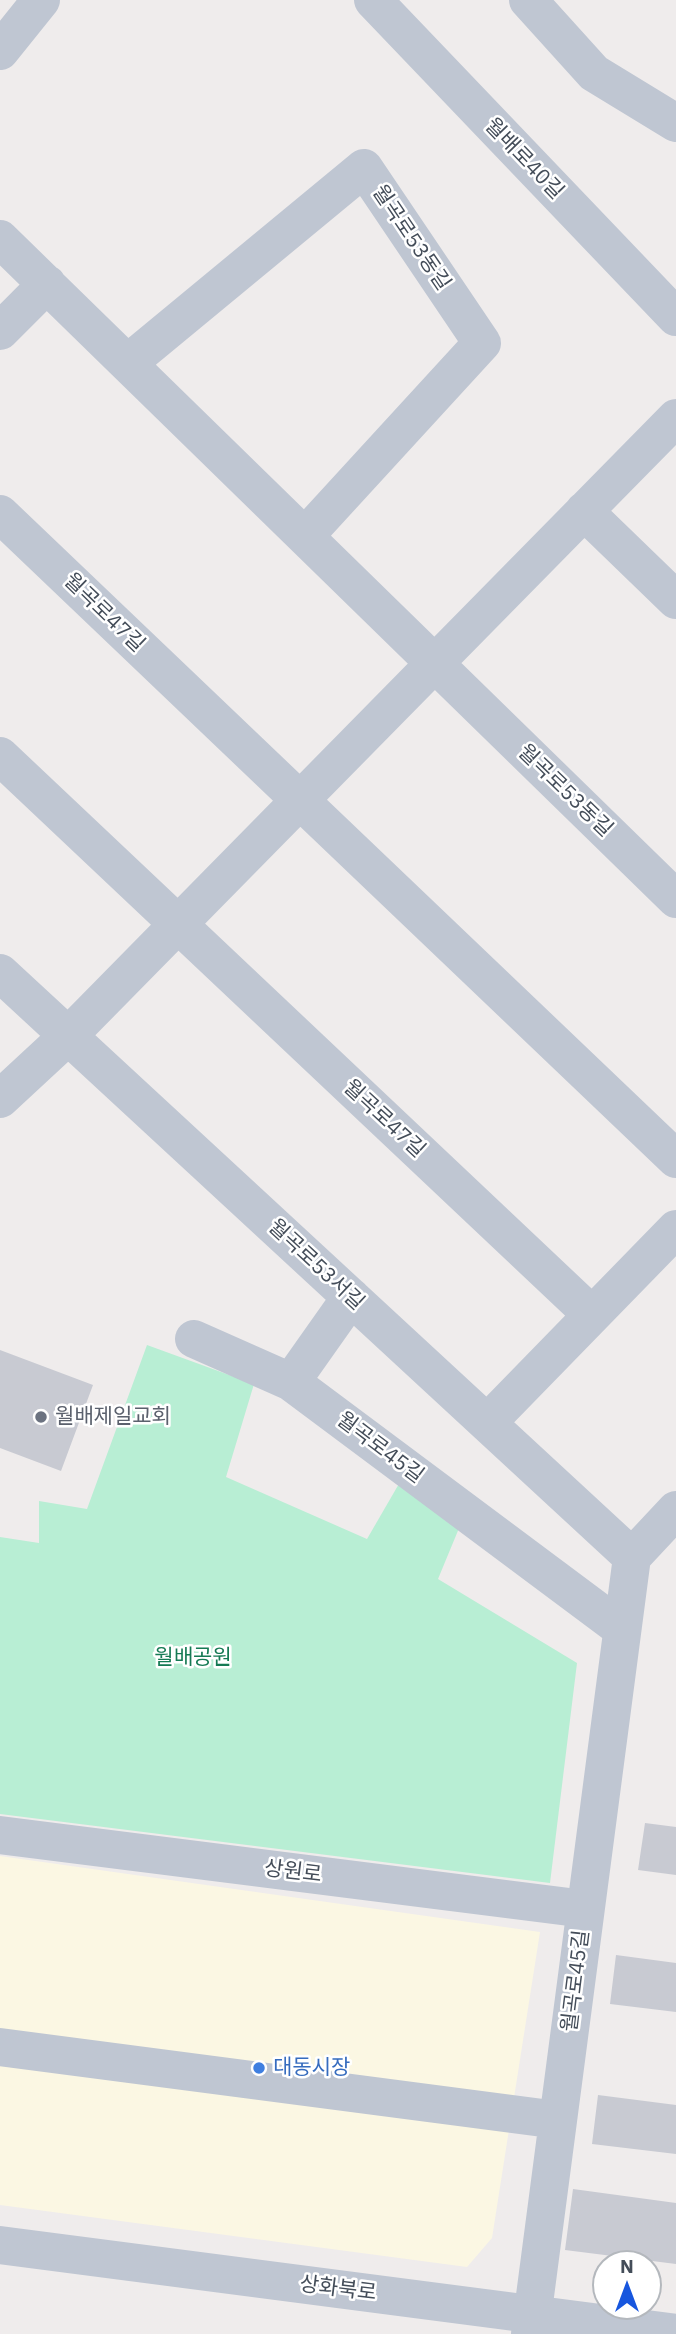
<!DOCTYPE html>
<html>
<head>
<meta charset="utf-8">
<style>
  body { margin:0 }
  #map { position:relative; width:676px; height:2334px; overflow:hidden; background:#efecec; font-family:"IBM Plex Sans",sans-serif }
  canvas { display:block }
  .north { position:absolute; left:592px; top:2250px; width:70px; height:70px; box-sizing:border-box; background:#fff; border:2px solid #b4b8bd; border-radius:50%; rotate:0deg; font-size:19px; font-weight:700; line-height:28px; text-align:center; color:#444d59 }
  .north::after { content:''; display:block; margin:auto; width:24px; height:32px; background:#1756de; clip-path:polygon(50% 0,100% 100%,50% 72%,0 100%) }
</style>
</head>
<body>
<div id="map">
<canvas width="676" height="2334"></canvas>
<div class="north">N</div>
</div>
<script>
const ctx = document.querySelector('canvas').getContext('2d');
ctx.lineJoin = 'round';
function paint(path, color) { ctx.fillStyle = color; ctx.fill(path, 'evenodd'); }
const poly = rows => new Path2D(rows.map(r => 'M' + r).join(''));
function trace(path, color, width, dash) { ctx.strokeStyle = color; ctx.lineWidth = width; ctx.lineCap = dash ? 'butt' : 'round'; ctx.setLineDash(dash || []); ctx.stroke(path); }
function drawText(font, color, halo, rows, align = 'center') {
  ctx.font = font + ' "IBM Plex Sans","Noto Sans KR",sans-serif'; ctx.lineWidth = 5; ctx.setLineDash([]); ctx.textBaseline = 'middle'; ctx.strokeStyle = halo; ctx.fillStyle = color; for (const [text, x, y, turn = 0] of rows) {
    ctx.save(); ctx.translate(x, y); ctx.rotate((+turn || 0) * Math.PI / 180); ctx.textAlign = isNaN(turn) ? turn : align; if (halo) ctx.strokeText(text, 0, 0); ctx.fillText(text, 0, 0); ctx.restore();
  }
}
const commercial = poly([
  [0,1856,540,1932,492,2238,467,2267,0,2205]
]);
const green = poly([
  [147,1345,254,1384,226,1477,367,1539,400,1482,462,1521,438,1579,577,1663,550,1883,0,1814,0,1537,39,1543,39,1501,87,1509]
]);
const building = poly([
  [0,1350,93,1385,61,1471,0,1448],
  [645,1823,676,1827,676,1875,638,1870],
  [616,1955,676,1963,676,2012,610,2004],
  [598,2095,676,2105,676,2154,592,2144],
  [573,2189,676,2203,676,2264,565,2250]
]);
const minor = poly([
  [373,0,676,317],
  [528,0,594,73,676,123],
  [0,51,41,0],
  [0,239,676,899],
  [0,331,47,284],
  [128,363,364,168,482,343,305,536],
  [584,511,676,600],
  [0,514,676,1159],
  [0,756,591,1314],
  [0,973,632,1557],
  [0,1099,68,1036,676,418],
  [194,1339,291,1382,622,1629],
  [291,1382,351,1297],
  [487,1423,676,1229],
  [0,1835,585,1909],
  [0,2047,558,2120],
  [0,2245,676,2333],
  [530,2334,632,1557,676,1510]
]);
const markers = [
  [41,1417,7,"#6b7280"],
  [259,2068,7,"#3f7fe0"]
];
const streetNames = [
  ["월배로40길",524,159,46],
  ["월곡로53동길",411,238,56],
  ["월곡로47길",104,613,44],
  ["월곡로53동길",565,791,44],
  ["월곡로47길",384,1119,43],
  ["월곡로53서길",316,1265,43],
  ["월곡로45길",380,1448,37],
  ["상원로",293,1872,7],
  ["월곡로45길",576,1981,-83],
  ["상화북로",338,2289,7]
];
const worshipNames = [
  ["월배제일교회",55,1417]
];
const parkNames = [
  ["월배공원",193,1658]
];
const shopNames = [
  ["대동시장",273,2068]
];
paint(commercial, '#fbf7e3');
paint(green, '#b8eed4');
paint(building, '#c8cad2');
trace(minor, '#bfc6d2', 38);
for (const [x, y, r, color] of markers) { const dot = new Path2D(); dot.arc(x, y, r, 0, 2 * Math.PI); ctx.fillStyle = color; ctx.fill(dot); trace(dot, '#fff', 2.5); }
drawText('21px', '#444d59', '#fff', streetNames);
drawText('21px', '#5b616d', '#fff', worshipNames, 'left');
drawText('21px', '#157a54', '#fff', parkNames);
drawText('21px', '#366cbe', '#fff', shopNames, 'left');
</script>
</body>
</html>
